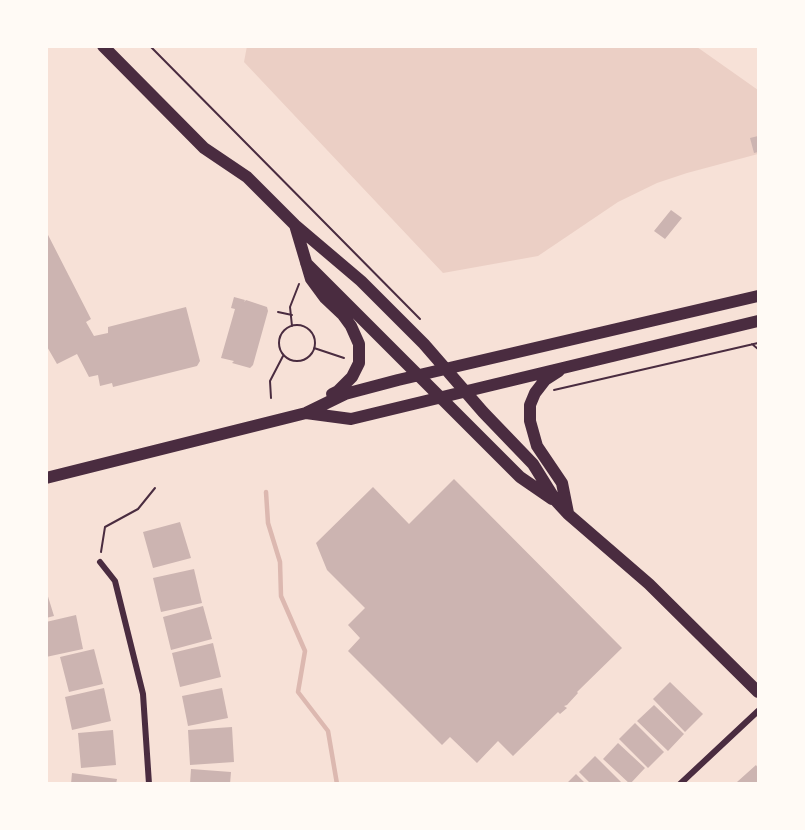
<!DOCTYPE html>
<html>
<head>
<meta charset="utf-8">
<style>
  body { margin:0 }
  #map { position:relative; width:805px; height:830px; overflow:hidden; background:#f7e1d7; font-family:Merriweather,serif }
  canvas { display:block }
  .frame { position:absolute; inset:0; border:48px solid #fffaf5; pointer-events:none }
</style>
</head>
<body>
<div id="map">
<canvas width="805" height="830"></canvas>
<div class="frame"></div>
</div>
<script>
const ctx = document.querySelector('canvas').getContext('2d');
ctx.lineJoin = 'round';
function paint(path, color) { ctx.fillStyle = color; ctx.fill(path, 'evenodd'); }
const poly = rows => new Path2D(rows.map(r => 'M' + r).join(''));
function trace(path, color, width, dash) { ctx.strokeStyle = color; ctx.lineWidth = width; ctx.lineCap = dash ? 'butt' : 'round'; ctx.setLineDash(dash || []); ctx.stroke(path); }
const green = poly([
  [247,46,697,47,758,90,758,154,687,173,657,183,618,202,538,256,443,273,244,62]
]);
const stream = poly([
  [266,492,268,523,280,562,281,596,305,651,298,692,328,731,337,784]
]);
const building = poly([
  [758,136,758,152,754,153,750,138],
  [671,210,682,218,665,239,654,231],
  [46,231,91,319,86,322,94,336,108,333,108,327,186,307,200,361,197,366,113,387,112,383,100,386,98,375,89,377,77,354,57,364,46,345],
  [234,297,245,300,244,302,246,300,267,307,268,311,253,365,250,368,232,363,234,361,221,358,235,309,231,308],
  [454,479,622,648,577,692,578,693,567,705,564,706,567,708,560,714,558,712,513,756,498,741,477,763,450,737,442,745,348,651,360,638,348,625,365,608,327,570,316,543,373,487,409,524],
  [180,522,191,558,153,568,143,532],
  [194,569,202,603,161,612,153,578],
  [46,590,54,616,46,618],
  [203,606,212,639,171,650,163,617],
  [76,615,83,649,46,657,46,622],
  [213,643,221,677,180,687,172,653],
  [94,649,103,684,69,692,60,657],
  [670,682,703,714,685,732,653,699],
  [104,688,111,721,72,730,65,697],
  [222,688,228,718,188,726,182,696],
  [654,705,684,734,668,751,637,721],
  [635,723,664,752,648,768,619,739],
  [232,727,234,762,190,765,188,730],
  [113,730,116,765,81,768,78,733],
  [618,743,645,768,630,784,603,759],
  [595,756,623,784,591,784,579,772],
  [756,765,758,768,758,784,739,784,737,782],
  [191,769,231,772,230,784,190,784],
  [72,773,117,779,116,784,71,784],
  [576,774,586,784,566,784]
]);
const path = poly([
  [150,46,420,319],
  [278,312,292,315],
  '279 343a18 18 0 1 1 36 0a18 18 0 1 1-36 0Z',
  [292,326,290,307,299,284],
  [752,344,758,349],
  [314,348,344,358],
  [554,390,758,343],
  [271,398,270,381,283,356],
  [101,552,105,527,138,509,155,488]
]);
const minor = poly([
  [100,562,115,581,143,694,149,784],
  [680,784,758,711]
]);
const secondary = poly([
  [103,46,204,148,247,177,295,225,361,281,424,344,483,412,533,464,556,501,568,514,649,584,758,692],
  [295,225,311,279,325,298,343,315,351,326,359,344,359,363,352,377,338,391,332,394],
  [306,263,520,477,552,499],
  [559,371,545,380,535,393,530,405,530,421,537,446,562,483,568,513],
  [306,413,351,419,758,321],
  [46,478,306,413,345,394,398,380,758,296]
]);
paint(green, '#ebcfc5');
trace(stream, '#dcb8b0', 4.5);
paint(building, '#ccb4b1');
trace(path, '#4a2c40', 2);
trace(minor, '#4a2c40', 6);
trace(secondary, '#4a2c40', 12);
</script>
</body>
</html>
